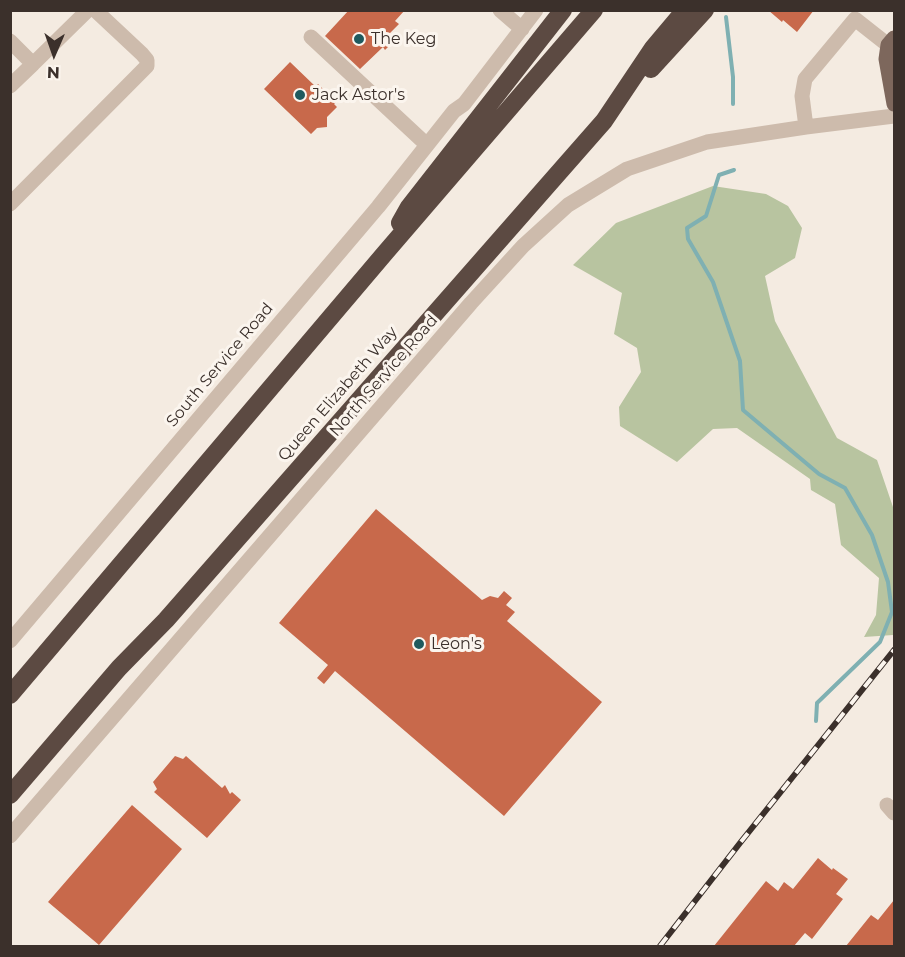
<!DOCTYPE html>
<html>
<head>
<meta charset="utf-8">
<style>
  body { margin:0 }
  #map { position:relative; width:905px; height:957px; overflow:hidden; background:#f4ebe1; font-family:Montserrat,sans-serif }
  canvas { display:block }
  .frame { position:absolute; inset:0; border:12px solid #3b302b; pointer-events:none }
  .north { position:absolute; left:24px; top:24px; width:60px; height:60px; -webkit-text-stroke:4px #fbf5ee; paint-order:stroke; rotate:182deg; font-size:16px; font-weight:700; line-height:24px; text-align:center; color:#3b302b }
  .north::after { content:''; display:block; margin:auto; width:21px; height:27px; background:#3b302b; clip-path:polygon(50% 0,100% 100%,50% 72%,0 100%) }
</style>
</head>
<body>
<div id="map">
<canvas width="905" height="957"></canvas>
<div class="frame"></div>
<div class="north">N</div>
</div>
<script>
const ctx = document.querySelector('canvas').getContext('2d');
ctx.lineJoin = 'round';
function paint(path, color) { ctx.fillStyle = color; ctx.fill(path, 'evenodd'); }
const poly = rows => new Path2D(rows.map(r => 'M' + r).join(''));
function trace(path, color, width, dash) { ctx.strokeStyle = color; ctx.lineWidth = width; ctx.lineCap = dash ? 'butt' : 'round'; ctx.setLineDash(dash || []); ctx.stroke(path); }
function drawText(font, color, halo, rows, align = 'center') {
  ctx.font = font + ' Montserrat,sans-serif'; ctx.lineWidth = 6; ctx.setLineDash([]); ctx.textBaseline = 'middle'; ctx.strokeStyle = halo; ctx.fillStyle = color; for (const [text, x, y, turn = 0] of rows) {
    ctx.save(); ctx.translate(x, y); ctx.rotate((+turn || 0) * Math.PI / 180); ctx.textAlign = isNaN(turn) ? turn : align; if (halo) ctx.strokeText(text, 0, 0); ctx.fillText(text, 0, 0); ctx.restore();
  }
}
const green = poly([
  [713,186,766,194,788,206,802,228,795,258,765,276,775,321,837,438,877,460,894,510,894,633,893,635,864,637,876,615,879,578,841,545,835,504,811,490,810,479,737,428,713,429,677,462,620,426,619,407,641,372,637,348,614,334,622,293,573,265,616,223]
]);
const stream = poly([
  [726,17,733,77,733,104],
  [734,170,719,175,706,216,687,228,688,239,713,282,740,361,743,410,819,474,845,488,872,535,888,582,892,612,880,642,817,703,816,721]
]);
const building = poly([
  [349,10,405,10,395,21,399,24,387,36,393,42,385,50,383,47,360,69,325,36],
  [768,10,814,10,797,32,783,20,782,22],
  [290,62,316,87,318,84,336,102,334,104,337,107,327,117,327,127,317,128,311,134,264,89],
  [376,509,482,600,490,596,498,598,504,591,512,598,506,605,515,612,507,621,602,702,504,816,335,671,324,684,317,678,328,665,279,623],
  [175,756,183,759,186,756,222,788,225,785,230,794,232,792,241,800,207,838,154,792,157,789,153,782],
  [132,805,182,849,99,945,48,902],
  [818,858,832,870,833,868,848,879,836,894,843,899,812,939,805,933,794,946,714,946,766,881,778,891,784,882,793,889],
  [894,900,894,946,846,946,871,915,878,920]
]);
const minor = poly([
  [500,10,522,29],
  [311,37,427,145],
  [10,41,33,64,88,10],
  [10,86,33,64],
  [806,127,802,96,805,79,855,19,888,45],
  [10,204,147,66,147,60,142,54,95,10],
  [10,641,378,207,454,111,464,104,536,10],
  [887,805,894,813],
  [10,836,471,303,523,246,568,205,627,169,707,142,806,127,894,116]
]);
const major = poly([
  [894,38,888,45,886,59,894,104]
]);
const highway = poly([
  [651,69,705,10],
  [400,223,409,207,563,10],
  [10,695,385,253,594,10],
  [10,795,119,668,166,620,604,121,653,48,685,10]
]);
const rail = poly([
  [660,946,740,843,894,650]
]);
const markers = [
  [359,39,6,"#1f5a5e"],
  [300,95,6,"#1f5a5e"],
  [419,644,6,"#1f5a5e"]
];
const poiNames = [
  ["The Keg",371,39],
  ["Jack Astor's",312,95],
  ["Leon's",431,644]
];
const streetNames = [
  ["South Service Road",220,365,-50],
  ["North Service Road",384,376,-49],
  ["Queen Elizabeth Way",338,394,-49]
];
paint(green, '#b8c4a0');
trace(stream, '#7fb0b2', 4);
paint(building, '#c8694b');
trace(minor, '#cdbbac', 15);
trace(major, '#7d675c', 15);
trace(highway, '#5c4a42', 18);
trace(rail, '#3b302b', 6);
trace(rail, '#fbf5ee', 4, [11]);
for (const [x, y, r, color] of markers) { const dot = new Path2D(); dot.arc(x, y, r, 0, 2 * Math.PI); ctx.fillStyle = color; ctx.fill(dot); trace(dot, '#fbf5ee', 2); }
drawText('16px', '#3b302b', '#fbf5ee', poiNames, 'left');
drawText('16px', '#3b302b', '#fbf5ee', streetNames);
</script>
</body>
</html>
